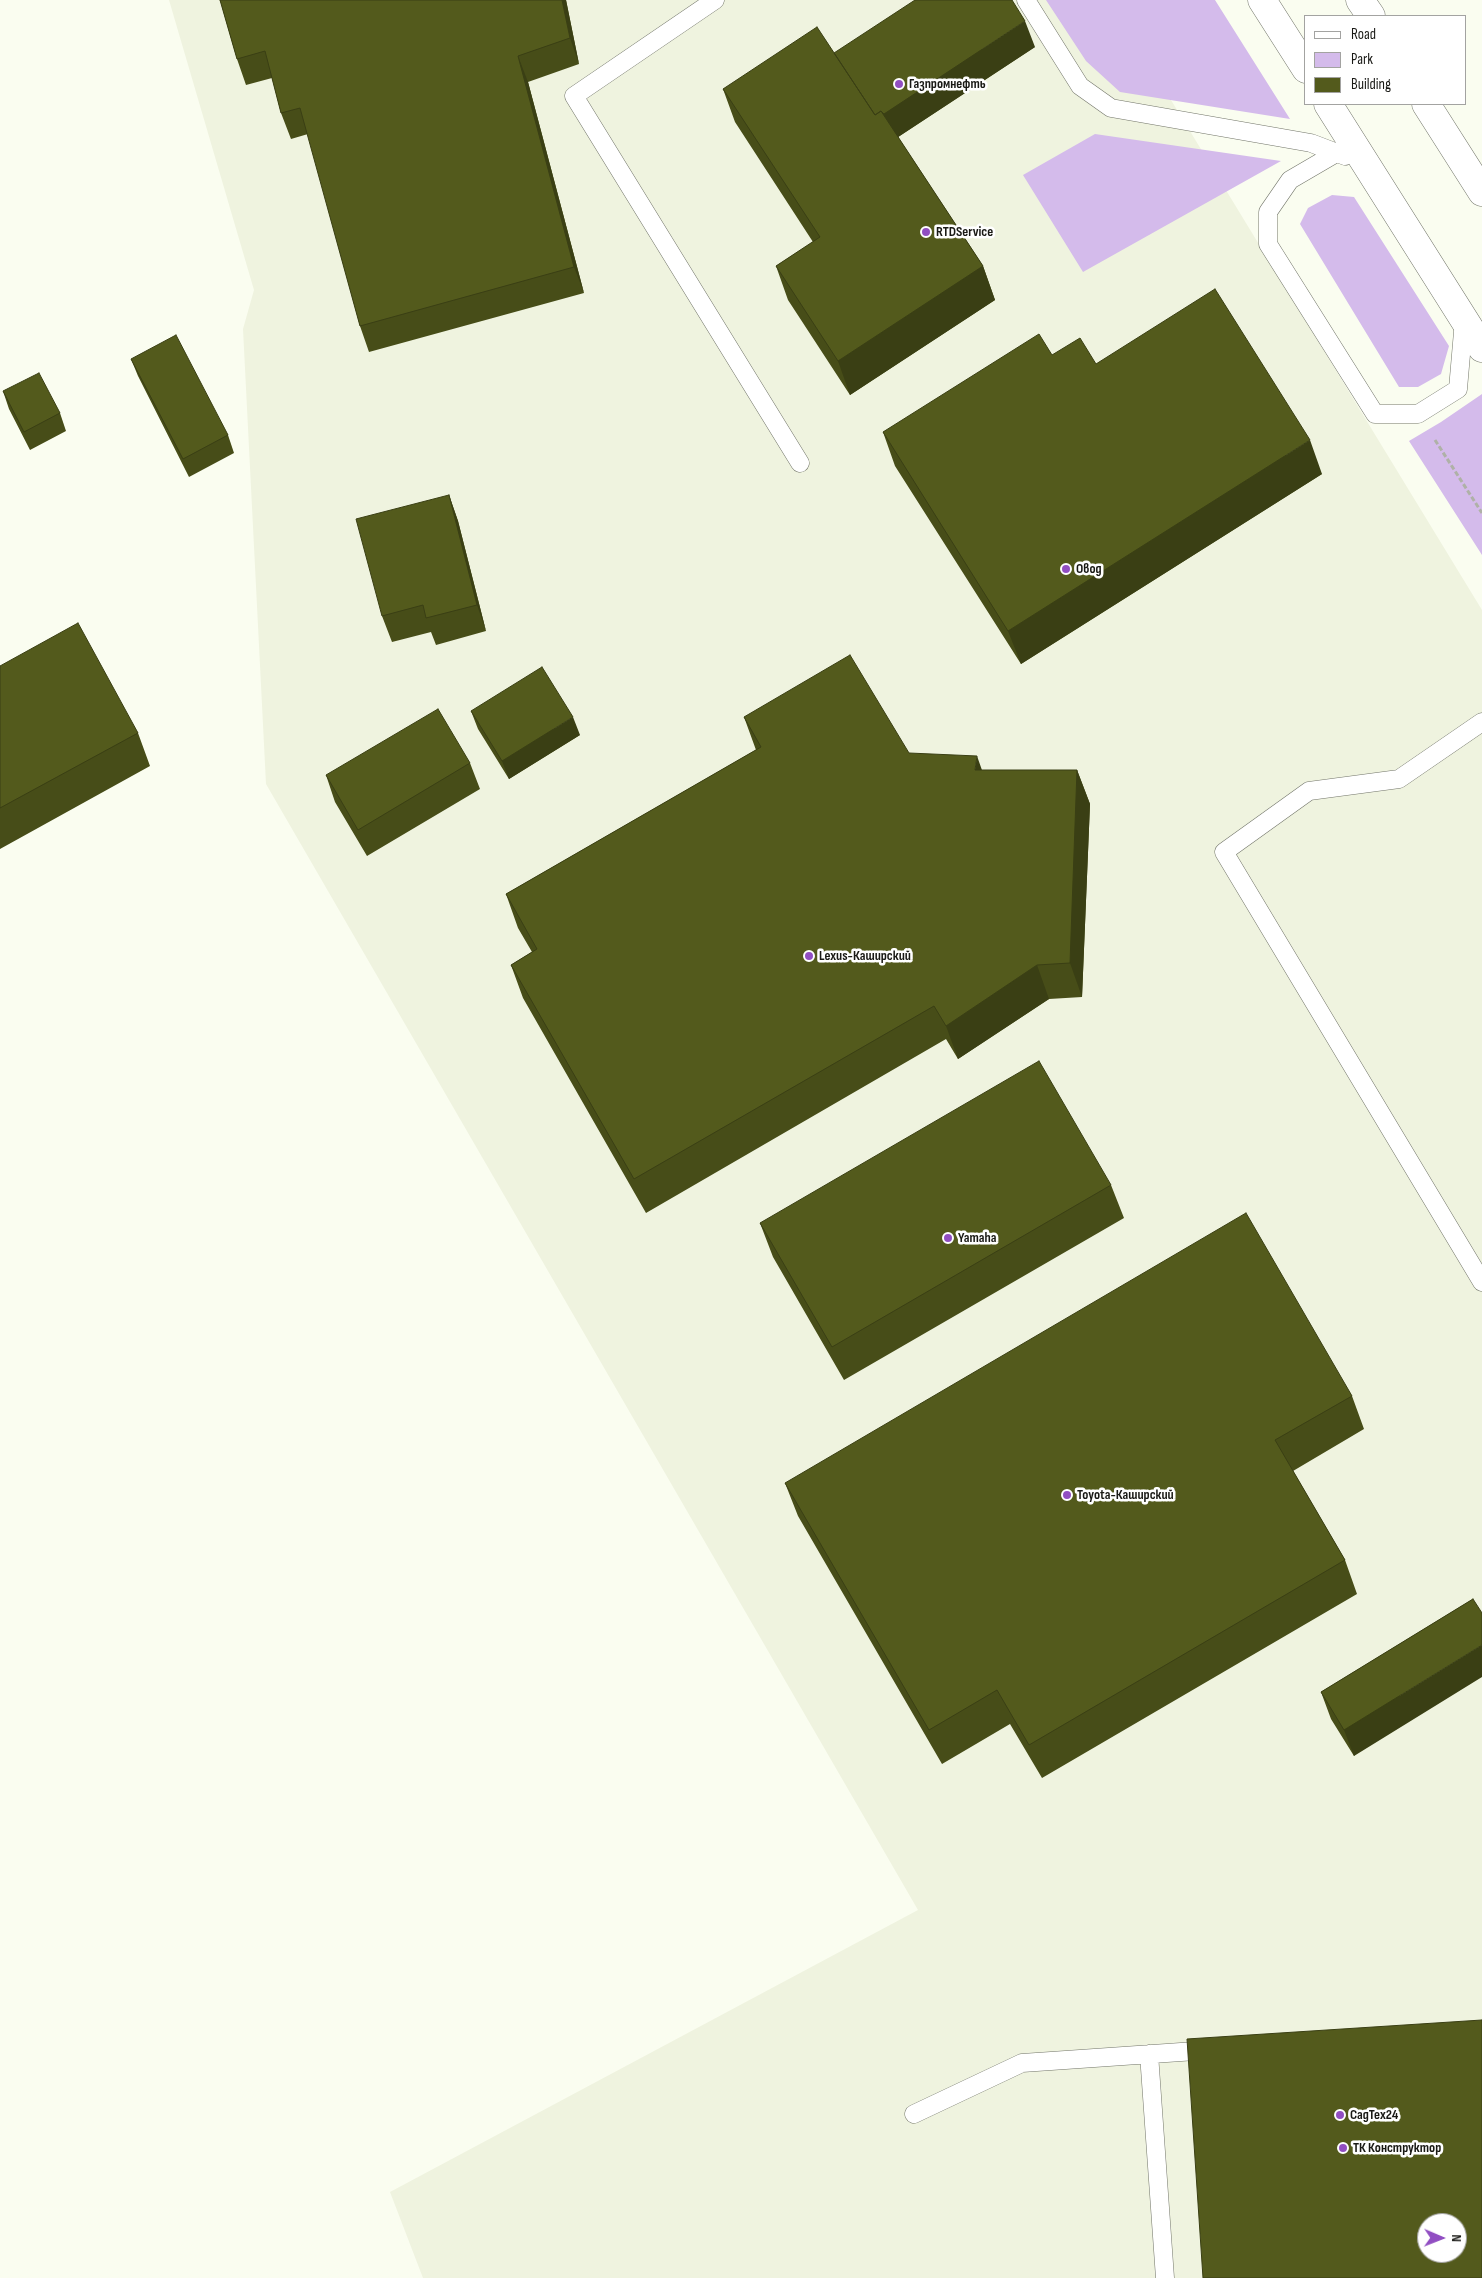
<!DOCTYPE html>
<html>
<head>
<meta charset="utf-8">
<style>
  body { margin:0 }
  #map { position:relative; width:1482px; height:2278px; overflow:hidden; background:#fafdf0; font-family:"Sofia Sans Condensed",sans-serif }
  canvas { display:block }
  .legend { position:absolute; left:1304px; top:15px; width:162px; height:90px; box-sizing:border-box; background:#fff; border:1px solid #a3a3a1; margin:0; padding:6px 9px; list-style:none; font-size:15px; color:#191915 }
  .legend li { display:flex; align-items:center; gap:10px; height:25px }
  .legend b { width:25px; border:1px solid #a3a3a1 }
  .north { position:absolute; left:1417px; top:2213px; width:50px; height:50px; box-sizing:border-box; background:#fff; border:1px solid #a3a3a1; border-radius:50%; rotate:91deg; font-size:14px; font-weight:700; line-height:20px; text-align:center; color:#191915 }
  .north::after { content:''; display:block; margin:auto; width:18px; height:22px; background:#914ec2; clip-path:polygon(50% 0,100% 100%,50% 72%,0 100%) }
</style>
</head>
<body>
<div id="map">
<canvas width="1482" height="2278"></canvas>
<ul class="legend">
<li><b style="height:6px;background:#fff"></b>Road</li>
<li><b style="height:14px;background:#d4bbeb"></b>Park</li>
<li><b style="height:14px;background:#535a1c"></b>Building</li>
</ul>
<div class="north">N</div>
</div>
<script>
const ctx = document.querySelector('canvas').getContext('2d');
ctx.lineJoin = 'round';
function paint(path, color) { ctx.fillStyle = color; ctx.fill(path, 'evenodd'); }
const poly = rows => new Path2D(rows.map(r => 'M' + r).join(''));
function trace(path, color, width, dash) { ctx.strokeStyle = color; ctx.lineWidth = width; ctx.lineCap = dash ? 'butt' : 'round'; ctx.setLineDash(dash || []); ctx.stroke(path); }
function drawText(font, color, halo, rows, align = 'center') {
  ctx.font = font + ' "Sofia Sans Condensed",sans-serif'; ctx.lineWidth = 5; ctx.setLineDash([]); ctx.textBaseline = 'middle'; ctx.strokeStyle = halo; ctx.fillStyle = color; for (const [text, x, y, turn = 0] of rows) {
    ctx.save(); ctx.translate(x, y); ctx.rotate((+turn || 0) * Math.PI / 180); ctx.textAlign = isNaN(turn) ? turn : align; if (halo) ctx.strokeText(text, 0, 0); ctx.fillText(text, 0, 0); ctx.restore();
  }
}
const built = poly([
  [169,0,1110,0,1482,610,1482,2278,423,2278,390,2192,918,1910,266,784,243,329,254,290],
  [1427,2223,1457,2223,1457,2253,1427,2253]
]);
const green = poly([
  [1046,0,1215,0,1290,119,1120,92,1086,61],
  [1095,134,1281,161,1083,272,1023,175],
  [1332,195,1354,197,1449,346,1441,374,1418,387,1399,387,1300,224,1308,208],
  [1482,394,1482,555,1409,441,1441,422]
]);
const path = poly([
  [1435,440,1482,513]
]);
const lane = poly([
  [715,0,574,96,800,463],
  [1026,0,1080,86,1111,108,1311,143,1345,156],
  [1338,152,1290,180,1268,212,1268,244,1375,414,1418,414,1458,389,1464,320],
  [1482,722,1399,779,1309,791,1224,852,1482,1282],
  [1149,2054,1165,2278],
  [914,2114,1022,2063,1210,2050]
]);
const secondary = poly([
  [1262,0,1306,69],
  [1328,104,1482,348]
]);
const highway = poly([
  [1360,0,1371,16],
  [1426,104,1482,192]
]);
const wall = poly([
  [220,0,566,0,579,64,528,82,584,293,369,352,360,326,308,134,291,139,281,113,272,78,246,85,237,59],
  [1035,47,898,137,983,266,995,300,850,395,788,300,776,266,813,242,735,122,723,89,835,54],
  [131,359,228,435,234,453,189,477,138,376],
  [1096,364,1322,474,1021,664,895,466,883,432],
  [3,391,60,413,66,431,30,450,9,409],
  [449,495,458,521,486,631,436,645,431,632,392,642,382,616],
  [0,666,138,733,150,766,0,849],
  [471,711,580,735,509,779,478,729],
  [744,717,981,770,1077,770,1090,804,1082,997,1049,999,958,1059,946,1039,646,1213,523,998,511,965,532,952,518,928,506,894,756,750],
  [470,763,480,789,367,856,335,802,326,775],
  [1111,1185,1124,1218,844,1380,773,1257,760,1223],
  [1352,1396,1364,1429,1293,1471,1345,1560,1357,1594,1042,1778,1010,1724,942,1764,798,1516,785,1483],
  [1473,1599,1354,1756,1331,1719,1321,1692]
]);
const shadedWall = poly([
  [562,0,566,0,579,64,570,38],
  [1025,21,1035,47,886,145,877,118],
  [518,56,528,82,584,293,574,267],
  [983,266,995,300,850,395,838,361],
  [1310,440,1322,474,1021,664,1008,631],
  [449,495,458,521,486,631,477,605],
  [573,717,580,735,509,779,502,761],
  [977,756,989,790,975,770],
  [1077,770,1090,804,1082,997,1070,963],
  [1037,965,1049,999,958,1059,946,1026],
  [1482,1645,1482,1677,1354,1756,1344,1730]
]);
const building = poly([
  [220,0,562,0,570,38,518,56,574,267,360,326,300,108,281,113,265,51,237,59,220,0],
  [915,0,1012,0,1025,21,884,114,881,111,875,115,834,53,915,0],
  [817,27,875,115,881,111,983,266,838,361,776,266,820,237,723,89,817,27],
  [1215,289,1310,440,1008,631,883,432,1039,334,1052,355,1080,338,1096,364,1215,289],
  [176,335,228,435,183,459,131,359,176,335],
  [39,373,60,413,24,432,3,391,39,373],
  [449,495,477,605,426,618,423,605,382,616,356,519,449,495],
  [78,623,138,733,0,808,0,666,78,623],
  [850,655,909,753,977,756,975,770,1077,770,1070,963,1037,965,946,1026,934,1006,634,1179,511,965,537,949,506,894,761,747,744,717,850,655],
  [542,667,573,717,502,761,471,711,542,667],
  [438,709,470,763,358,830,326,775,438,709],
  [1039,1061,1111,1185,832,1347,760,1223,1039,1061],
  [1246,1213,1352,1396,1275,1440,1345,1560,1029,1745,997,1690,929,1730,785,1483,1246,1213],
  [1473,1599,1482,1613,1482,1645,1344,1730,1321,1692,1473,1599],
  [1482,2020,1482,2278,1203,2278,1187,2039,1482,2020],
  [1427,2223,1457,2223,1457,2253,1427,2253,1427,2223]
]);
const markers = [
  [899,84,5,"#914ec2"],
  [926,232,5,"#914ec2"],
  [1066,569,5,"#914ec2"],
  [809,956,5,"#914ec2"],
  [948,1238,5,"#914ec2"],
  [1067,1495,5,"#914ec2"],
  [1340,2115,5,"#914ec2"],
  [1343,2148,5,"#914ec2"]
];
const poiNames = [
  ["Газпромнефть",909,84],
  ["RTDService",936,232],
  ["Овод",1076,569],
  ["Lexus-Каширский",819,956],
  ["Yamaha",958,1238],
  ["Toyota-Каширский",1077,1495],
  ["СадТех24",1350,2115],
  ["ТК Конструктор",1353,2148]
];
paint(built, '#eff3df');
paint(green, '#d4bbeb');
trace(lane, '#727569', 19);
trace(secondary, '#727569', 29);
trace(highway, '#727569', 29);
trace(path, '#afb1a7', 3, [5, 2.5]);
trace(lane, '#fff', 18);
trace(secondary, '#fff', 28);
trace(highway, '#fff', 28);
paint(wall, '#474d18');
paint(shadedWall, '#3a3f14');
paint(building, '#535a1c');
trace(building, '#3a3f14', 1);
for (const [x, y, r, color] of markers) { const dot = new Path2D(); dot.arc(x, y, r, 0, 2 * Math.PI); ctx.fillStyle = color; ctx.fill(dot); trace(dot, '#fff', 2); }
drawText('bold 14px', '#191915', '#fff', poiNames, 'left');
</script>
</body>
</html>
